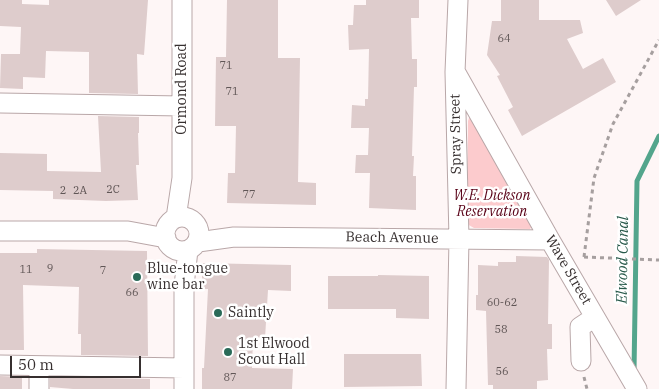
<!DOCTYPE html>
<html>
<head>
<meta charset="utf-8">
<style>
  body { margin:0 }
  #map { position:relative; width:659px; height:389px; overflow:hidden; background:#fef6f6; font-family:"IBM Plex Serif",serif }
  canvas { display:block }
  .scale { position:absolute; left:10px; top:356px; width:131px; height:22px; box-sizing:border-box; border:2px solid #362f2f; border-top:0; padding-left:6px; font-size:15px; line-height:18px; white-space:nowrap; color:#362f2f; -webkit-text-stroke:4px #fff; paint-order:stroke }
</style>
</head>
<body>
<div id="map">
<canvas width="659" height="389"></canvas>
<div class="scale">50 m</div>
</div>
<script>
const ctx = document.querySelector('canvas').getContext('2d');
ctx.lineJoin = 'round';
function paint(path, color) { ctx.fillStyle = color; ctx.fill(path, 'evenodd'); }
const poly = rows => new Path2D(rows.map(r => 'M' + r).join(''));
function trace(path, color, width, dash) { ctx.strokeStyle = color; ctx.lineWidth = width; ctx.lineCap = dash ? 'butt' : 'round'; ctx.setLineDash(dash || []); ctx.stroke(path); }
function drawText(font, color, halo, rows, align = 'center') {
  ctx.font = font + ' "IBM Plex Serif",serif'; ctx.lineWidth = 5; ctx.setLineDash([]); ctx.textBaseline = 'middle'; ctx.strokeStyle = halo; ctx.fillStyle = color; for (const [text, x, y, turn = 0] of rows) {
    ctx.save(); ctx.translate(x, y); ctx.rotate((+turn || 0) * Math.PI / 180); ctx.textAlign = isNaN(turn) ? turn : align; if (halo) ctx.strokeText(text, 0, 0); ctx.fillText(text, 0, 0); ctx.restore();
  }
}
const green = poly([
  [469,118,470,118,532,226,530,229,474,228,467,224,468,121]
]);
const stream = poly([
  [634,371,637,181,659,136]
]);
const building = poly([
  [0,0,22,0,22,4,49,5,49,0,148,0,144,55,137,54,138,94,89,93,89,52,46,51,45,78,23,77,23,89,0,88,1,54,20,54,21,27,0,26],
  [227,0,278,0,278,58,300,58,298,182,316,183,316,205,227,203,228,173,235,173,236,126,215,126,216,57,226,57],
  [366,0,419,0,419,18,411,18,412,59,417,59,417,87,414,87,412,156,414,156,413,176,416,176,416,210,369,208,370,173,355,173,356,155,368,155,369,128,351,128,352,105,365,106,365,99,368,99,369,49,349,50,348,25,353,25,354,5,366,5],
  [501,0,539,0,539,20,580,20,583,33,567,39,583,69,603,58,616,82,522,136,508,110,513,107,497,76,500,75,487,55,492,21,501,21],
  [606,0,641,0,616,16],
  [98,116,139,117,139,133,138,133,139,165,136,165,138,200,106,201,53,199,53,191,0,190,0,153,47,154,47,171,101,172],
  [37,249,147,251,148,356,81,355,81,334,78,334,79,287,23,285,24,350,0,350,0,253,37,253],
  [516,256,547,257,549,260,548,324,552,324,552,349,547,349,548,380,537,381,537,389,493,389,493,385,488,385,486,311,476,310,476,295,478,295,478,265,498,266,498,262,516,262],
  [202,263,291,265,291,291,268,290,265,338,253,337,252,368,293,369,292,389,202,389,202,368,204,368,208,289,202,289],
  [378,275,429,276,429,319,396,318,396,309,328,309,328,276,378,276],
  [344,354,421,354,422,386,344,387],
  [0,376,22,377,22,389,0,389],
  [50,377,150,379,150,389,73,389,50,387]
]);
const path = poly([
  [584,257,594,178,613,124,659,40],
  [584,257,659,260],
  [584,377,587,389]
]);
const minor = poly([
  [456,73,550,240,637,389],
  [0,103,182,106],
  '165 234a17 17 0 1 1 34 0a17 17 0 1 1-34 0Z',
  [176,218,182,178,182,0],
  [0,231,128,231,166,238],
  [198,242,234,237,550,240],
  [581,361,580,327,595,317],
  [0,365,184,368],
  [39,366,39,389],
  [184,389,184,286,188,250],
  [456,389,459,239,455,72,458,0]
]);
const markers = [
  [137,277,5,"#2a6a58"],
  [218,313,5,"#2a6a58"],
  [228,352,5,"#2a6a58"]
];
const numberNames = [
  ["64",504,39],
  ["71",226,66],
  ["71",232,92],
  ["2C",113,190],
  ["2",63,191],
  ["2A",80,191],
  ["77",249,195],
  ["9",50,269],
  ["11",26,270],
  ["7",103,271],
  ["66",132,293],
  ["60-62",502,303],
  ["58",501,330],
  ["56",502,372],
  ["87",230,378]
];
const streetNames = [
  ["Ormond Road",182,89,-90],
  ["Spray Street",456,134,-91],
  ["Beach Avenue",392,238,1],
  ["Wave Street",568,270,60]
];
const parkNames = [
  ["W.E. Dickson",492,196],
  ["Reservation",492,212]
];
const poiNames = [
  ["Blue-tongue",147,269],
  ["wine bar",147,285],
  ["Saintly",228,313],
  ["1st Elwood",238,344],
  ["Scout Hall",238,360]
];
const waterNames = [
  ["Elwood Canal",623,260,-89]
];
paint(green, '#fccbcd');
trace(stream, '#53a58c', 5);
paint(building, '#decccc');
trace(minor, '#b9a7a8', 21);
trace(path, '#a69f9f', 3, [4, 4]);
trace(minor, '#fff', 19);
for (const [x, y, r, color] of markers) { const dot = new Path2D(); dot.arc(x, y, r, 0, 2 * Math.PI); ctx.fillStyle = color; ctx.fill(dot); trace(dot, '#fff', 2); }
drawText('11px', '#605656', null, numberNames);
drawText('14px', '#362f2f', '#fff', streetNames);
drawText('italic 14px', '#580016', '#fff', parkNames);
drawText('14px', '#362f2f', '#fff', poiNames, 'left');
drawText('italic 15px', '#27594a', '#fff', waterNames);
</script>
</body>
</html>
